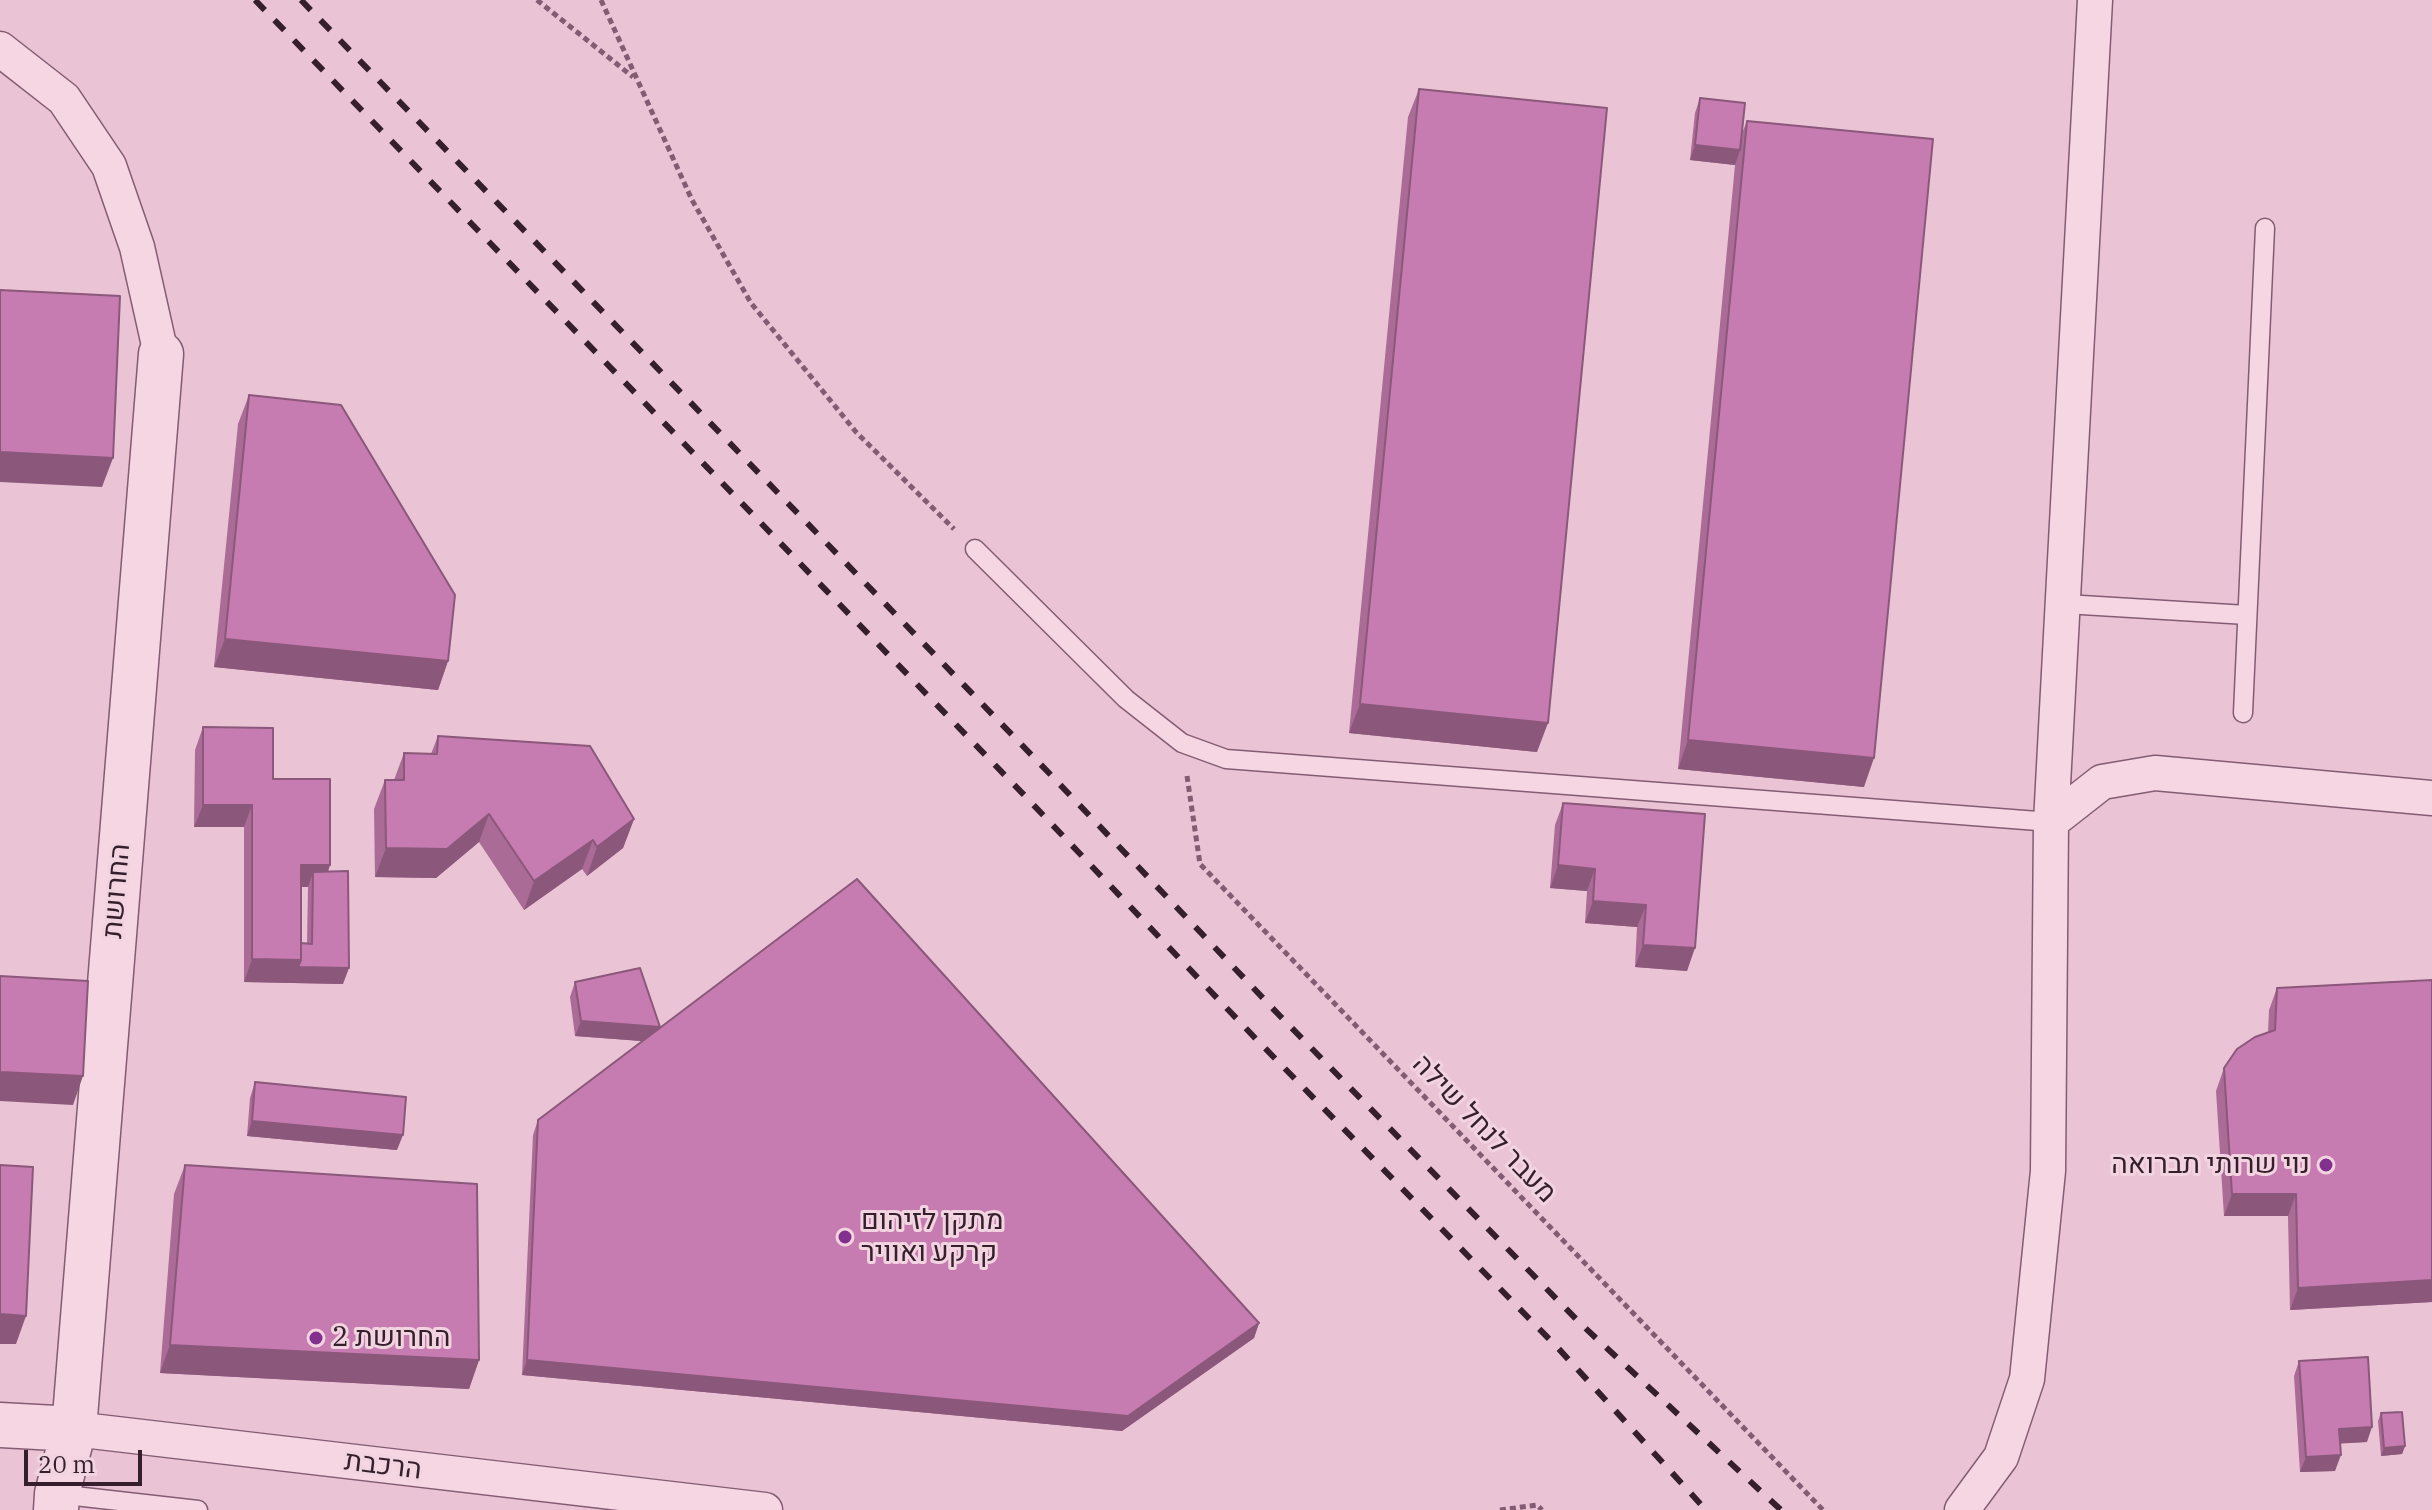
<!DOCTYPE html>
<html>
<head>
<meta charset="utf-8">
<style>
  body { margin:0 }
  #map { position:relative; width:2432px; height:1510px; overflow:hidden; background:#eac4d4; font-family:"IBM Plex Serif",serif }
  canvas { display:block }
  .scale { position:absolute; left:24px; top:1450px; width:118px; height:36px; box-sizing:border-box; border:4px solid #351f2c; border-top:0; padding-left:10px; font-size:24px; line-height:28px; white-space:nowrap; color:#351f2c; -webkit-text-stroke:6px #f2d3e0; paint-order:stroke }
</style>
</head>
<body>
<div id="map">
<canvas width="2432" height="1510"></canvas>
<div class="scale">20 m</div>
</div>
<script>
const ctx = document.querySelector('canvas').getContext('2d');
ctx.lineJoin = 'round';
const poly = rows => new Path2D(rows.map(r => 'M' + r).join(''));
function trace(path, color, width, dash) { ctx.strokeStyle = color; ctx.lineWidth = width; ctx.lineCap = dash ? 'butt' : 'round'; ctx.setLineDash(dash || []); ctx.stroke(path); }
function paint(path, color) { ctx.fillStyle = color; ctx.fill(path, 'evenodd'); }
function drawText(font, color, halo, rows, align = 'center') {
  ctx.font = font + ' "IBM Plex Serif",Heebo,serif'; ctx.lineWidth = 6; ctx.setLineDash([]); ctx.textBaseline = 'middle'; ctx.strokeStyle = halo; ctx.fillStyle = color; for (const [text, x, y, turn = 0] of rows) {
    ctx.save(); ctx.translate(x, y); ctx.rotate((+turn || 0) * Math.PI / 180); ctx.textAlign = isNaN(turn) ? turn : align; if (halo) ctx.strokeText(text, 0, 0); ctx.fillText(text, 0, 0); ctx.restore();
  }
}
const path = poly([
  [537,0,633,77],
  [601,0,692,200,751,303,856,432,954,529],
  [1187,776,1200,864,1823,1510],
  [1500,1510,1537,1505,1542,1510]
]);
const service = poly([
  [975,549,1126,699,1182,743,1226,759,2051,822],
  [2065,604,2247,615],
  [2243,713,2265,228],
  [57,1494,198,1510]
]);
const minor = poly([
  [0,49,64,99,109,166,137,247,161,354],
  [2051,822,2102,782,2155,773,2432,798],
  [74,1429,765,1510],
  [1962,1510,2001,1457,2027,1379,2048,1171,2051,822,2095,0]
]);
const tertiary = poly([
  [0,1425,74,1429],
  [56,1510,57,1494,74,1429,161,354]
]);
const rail = poly([
  [255,0,1025,796,1256,1039,1558,1348,1706,1510],
  [301,0,1049,773,1280,1016,1582,1325,1781,1510]
]);
const wall = poly([
  [1419,89,1537,752,1349,733,1408,117],
  [1700,98,1742,133,1747,121,1864,787,1678,769,1735,165,1690,160,1695,113],
  [249,395,448,661,438,690,214,667,238,424],
  [203,727,273,779,330,865,328,872,343,984,244,982,244,827,194,827,195,750],
  [301,887,308,887,307,944,301,943],
  [438,736,634,819,623,848,587,876,582,869,524,910,479,842,436,878,375,877,374,809,385,780,394,780,404,753,431,754],
  [1563,803,1705,814,1687,971,1635,967,1637,927,1585,923,1587,891,1550,888,1555,825],
  [2432,980,2432,1302,2290,1310,2288,1216,2224,1216,2216,1091,2224,1068,2268,1033,2269,1010,2277,988],
  [575,982,660,1027,659,1029,1259,1323,1254,1338,1122,1431,522,1375,533,1135,538,1120,642,1041,575,1036,570,997],
  [255,1082,397,1150,247,1136,250,1098],
  [185,1165,479,1360,469,1389,160,1373,174,1194],
  [2299,1361,2367,1442,2340,1443,2335,1471,2300,1472,2294,1376],
  [2381,1413,2405,1446,2402,1454,2381,1456,2378,1421]
]);
const shadedWall = poly([
  [1695,145,1740,150,1735,165,1690,160],
  [0,452,113,458,102,487,0,482],
  [225,639,448,661,438,690,214,667],
  [1360,704,1548,723,1537,752,1349,733],
  [1688,740,1874,758,1864,787,1678,769],
  [203,805,252,805,244,827,194,827],
  [489,814,479,842,436,878,375,877,386,848],
  [634,819,623,848,587,876,597,847],
  [593,840,582,869,524,910,534,881],
  [301,865,330,865,322,887,313,872,308,887,293,887],
  [1558,865,1595,869,1587,891,1550,888],
  [1593,901,1646,905,1637,927,1585,923],
  [1643,945,1695,948,1687,971,1635,967],
  [252,959,301,960,349,968,343,984,244,982],
  [581,1021,660,1027,654,1042,575,1036],
  [0,1072,83,1076,73,1105,0,1101],
  [252,1121,403,1135,397,1150,247,1136],
  [2232,1194,2296,1194,2288,1216,2224,1216],
  [2432,1280,2432,1302,2290,1310,2298,1288],
  [0,1314,26,1316,16,1344,0,1344],
  [1259,1323,1254,1338,1122,1431,522,1375,527,1360],
  [170,1345,479,1360,469,1389,160,1373],
  [2372,1427,2367,1442,2333,1444,2339,1429],
  [2405,1446,2402,1454,2381,1456,2384,1448],
  [2341,1455,2335,1471,2300,1472,2306,1457]
]);
const building = poly([
  [1419,89,1607,108,1548,723,1360,704,1419,89],
  [1700,98,1745,103,1740,150,1695,145,1700,98],
  [1747,121,1933,139,1874,758,1688,740,1747,121],
  [0,290,120,296,113,458,0,452,0,290],
  [249,395,341,405,455,595,448,661,225,639,249,395],
  [203,727,273,728,273,779,330,779,330,865,301,865,301,960,252,959,252,805,203,805,203,727],
  [438,736,590,746,634,819,597,847,593,840,534,881,489,814,447,849,386,848,385,780,404,780,404,753,437,754,438,736],
  [1563,803,1705,814,1695,948,1643,945,1646,905,1593,901,1595,869,1558,865,1563,803],
  [348,871,349,968,298,967,301,960,301,943,312,944,313,872,348,871],
  [857,879,1259,1323,1128,1416,527,1360,538,1120,857,879],
  [640,968,660,1027,581,1021,575,982,640,968],
  [0,976,88,981,83,1076,0,1072,0,976],
  [2432,980,2432,1280,2298,1288,2296,1194,2232,1194,2224,1068,2237,1049,2255,1037,2275,1030,2277,988,2432,980],
  [255,1082,406,1097,403,1135,252,1121,255,1082],
  [0,1165,33,1167,26,1316,0,1314,0,1165],
  [185,1165,477,1184,479,1360,170,1345,185,1165],
  [2368,1357,2372,1427,2339,1429,2341,1455,2306,1457,2299,1361,2368,1357],
  [2402,1412,2405,1446,2384,1448,2381,1413,2402,1412]
]);
const markers = [
  [2326,1165,8,"#82308e"],
  [845,1237,8,"#82308e"],
  [316,1338,8,"#82308e"]
];
const streetNames = [
  ["החרושת",117,891,-85],
  ["מעבר לנחל שילה",1484,1129,46],
  ["הרכבת",383,1466,7]
];
const poiNames = [
  ["נוי שרותי תברואה",2310,1165,"right"],
  ["מתקן לזיהום",861,1221],
  ["קרקע ואוויר",861,1253],
  ["החרושת 2",332,1338]
];
trace(service, '#835c73', 21);
trace(minor, '#835c73', 37);
trace(tertiary, '#835c73', 47);
trace(path, '#835c73', 5, [6, 4]);
trace(service, '#f6d6e3', 18);
trace(minor, '#f6d6e3', 34);
trace(tertiary, '#f6d6e3', 44);
trace(rail, '#351f2c', 6, [14, 14]);
paint(wall, '#aa6b97');
paint(shadedWall, '#8b577b');
paint(building, '#c67cb0');
trace(building, '#8b577b', 2);
for (const [x, y, r, color] of markers) { const dot = new Path2D(); dot.arc(x, y, r, 0, 2 * Math.PI); ctx.fillStyle = color; ctx.fill(dot); trace(dot, '#f2d3e0', 3); }
drawText('28px', '#351f2c', '#f2d3e0', streetNames);
drawText('28px', '#351f2c', '#f2d3e0', poiNames, 'left');
</script>
</body>
</html>
